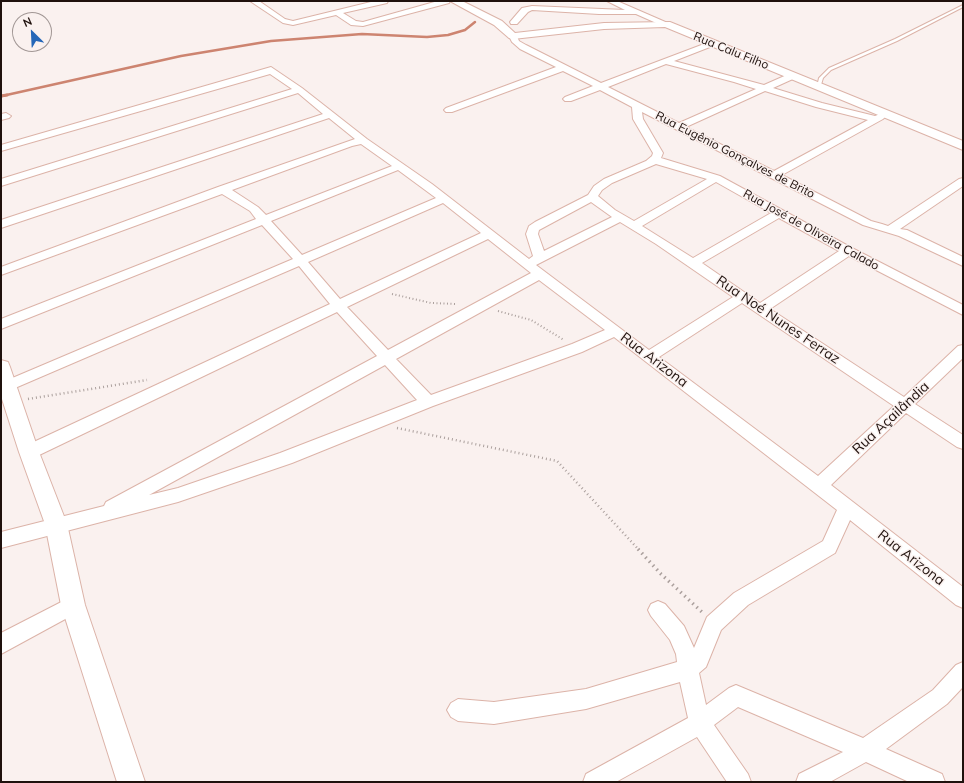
<!DOCTYPE html>
<html>
<head>
<meta charset="utf-8">
<style>
  body { margin:0 }
  #map { position:relative; width:964px; height:783px; overflow:hidden; background:#faf1ef; font-family:Mulish,sans-serif }
  canvas { display:block }
  .frame { position:absolute; inset:0; border:2px solid #1f110d; pointer-events:none }
  .north { position:absolute; left:12px; top:12px; width:40px; height:40px; box-sizing:border-box; background:#faf1ef; border:1px solid #a29795; border-radius:50%; rotate:336deg; font-size:11px; font-weight:700; line-height:16px; text-align:center; color:#1f110d }
  .north::after { content:''; display:block; margin:auto; width:14px; height:18px; background:#2567b8; clip-path:polygon(50% 0,100% 100%,50% 72%,0 100%) }
</style>
</head>
<body>
<div id="map">
<canvas width="964" height="783"></canvas>
<div class="frame"></div>
<div class="north">N</div>
</div>
<script>
const ctx = document.querySelector('canvas').getContext('2d');
ctx.lineJoin = 'round';
const poly = rows => new Path2D(rows.map(r => 'M' + r).join(''));
function trace(path, color, width, dash) { ctx.strokeStyle = color; ctx.lineWidth = width; ctx.lineCap = dash ? 'butt' : 'round'; ctx.setLineDash(dash || []); ctx.stroke(path); }
function paint(path, color) { ctx.fillStyle = color; ctx.fill(path, 'evenodd'); }
function drawText(font, color, halo, rows, align = 'center') {
  ctx.font = font + ' Mulish,sans-serif'; ctx.lineWidth = 3; ctx.setLineDash([]); ctx.textBaseline = 'middle'; ctx.strokeStyle = halo; ctx.fillStyle = color; for (const [text, x, y, turn = 0] of rows) {
    ctx.save(); ctx.translate(x, y); ctx.rotate((+turn || 0) * Math.PI / 180); ctx.textAlign = isNaN(turn) ? turn : align; if (halo) ctx.strokeText(text, 0, 0); ctx.fillText(text, 0, 0); ctx.restore();
  }
}
const streamFar1 = poly([
  [2,96,181,56,271,41,362,34,427,37,448,35,465,30,475,22]
]);
const stream = poly([
  [1,96,7,95]
]);
const pathFar2 = poly([
  [392,294,431,303,457,304],
  [498,311,531,320,564,340]
]);
const pathFar1 = poly([
  [28,399,147,380],
  [397,428,557,461,639,550]
]);
const path = poly([
  [638,549,661,574,703,613]
]);
const service = poly([
  [963,5,963,7,897,41,831,70,823,78,820,88,817,87,819,78,829,68,895,39,963,5]
]);
const minor = poly([
  [250,1,259,1,285,19,293,21,375,1,388,1,387,3,343,13,356,21,363,22,438,1,450,1,449,3,363,26,351,25,336,15,293,25,283,23,250,1],
  [607,1,617,1,670,24,669,26,663,26,636,14,599,14,532,10,528,12,517,24,511,24,510,22,522,8,532,6,625,10,607,1],
  [510,34,516,34,519,41,526,45,601,83,712,41,715,41,716,43,715,45,674,61,764,85,789,74,795,74,796,76,795,78,773,88,822,103,875,116,880,114,883,115,885,117,883,119,782,175,871,221,882,224,888,226,959,179,963,178,963,186,900,229,907,230,963,257,963,266,899,236,863,225,642,112,643,119,663,153,661,158,720,176,852,248,963,305,963,315,849,256,770,309,904,397,958,346,963,345,963,358,915,404,963,435,963,449,957,447,906,413,831,485,963,587,963,608,956,605,850,520,835,553,748,605,721,630,706,667,699,673,706,705,729,688,736,685,863,738,933,690,956,665,963,662,963,687,947,704,886,749,942,774,945,782,909,782,866,762,830,782,796,782,799,774,843,752,738,707,714,725,748,774,751,782,727,782,697,737,616,782,583,782,586,774,688,718,680,682,586,709,494,724,458,721,451,717,447,710,451,703,458,699,494,702,586,689,677,662,676,654,670,640,651,616,648,610,651,604,658,601,665,604,684,626,694,648,707,617,734,593,823,541,837,510,614,337,582,352,433,406,292,463,178,502,1,548,1,532,104,506,106,502,377,356,337,312,35,457,29,458,23,457,21,452,23,447,330,304,299,266,8,391,3,390,1,387,3,382,293,259,262,225,1,329,1,319,256,219,250,211,222,194,1,275,1,267,218,187,355,139,329,118,1,228,1,220,323,114,298,93,1,186,1,179,292,89,270,74,1,151,1,145,271,67,302,88,367,139,432,184,529,259,533,256,526,234,529,226,535,222,588,195,594,186,604,179,646,161,652,156,653,153,633,119,632,107,600,90,571,101,565,101,563,99,565,97,593,86,563,71,452,112,446,112,444,110,446,108,556,67,520,49,512,42,509,36,510,34],
  [666,64,734,82,756,89,679,123,608,87,666,64],
  [765,91,816,107,868,120,774,171,686,127,765,91],
  [361,144,392,166,266,215,258,207,232,190,352,146,361,144],
  [656,164,707,179,634,221,615,210,598,196,602,190,612,183,656,164],
  [398,170,436,198,302,255,271,221,398,170],
  [716,182,771,213,693,258,642,226,716,182],
  [591,202,612,217,544,251,538,234,539,230,591,202],
  [443,203,481,233,340,299,308,262,443,203],
  [779,218,839,251,760,303,702,263,779,218],
  [620,222,656,244,733,297,649,350,536,265,620,222],
  [488,239,531,273,388,350,347,307,488,239],
  [539,280,605,330,572,344,431,395,396,359,539,280],
  [742,303,894,406,818,476,659,357,742,303],
  [385,365,417,400,280,453,178,488,149,495,385,365],
  [6,113,11,116,9,118,1,120,1,114,6,113],
  [73,596,80,599,83,605,80,611,1,654,1,633,73,596]
]);
const tertiary = poly([
  [450,1,462,1,502,21,515,33,604,23,670,22,963,141,963,150,665,27,604,29,513,39,509,38,494,25,450,1],
  [1,360,8,362,10,367,39,452,67,524,85,605,145,782,117,782,61,605,45,524,19,452,1,396,1,360]
]);
const farStreetnames = [
  ["Rua Calu Filho",731,51,22],
  ["Rua Eugênio Gonçalves de Brito",735,155,27],
  ["Rua José de Oliveira Calado",811,230,29]
];
const streetNames = [
  ["Rua Noé Nunes Ferraz",778,320,34],
  ["Rua Arizona",654,360,37],
  ["Rua Açailândia",891,418,-43],
  ["Rua Arizona",911,558,38]
];
trace(streamFar1, '#cd8470', 2.5);
trace(stream, '#cd8470', 3);
trace(service, '#dcb3a8', 2);
trace(minor, '#dcb3a8', 2);
trace(tertiary, '#dcb3a8', 2);
trace(pathFar2, '#aba09d', 2, [1, 2.5]);
trace(pathFar1, '#aba09d', 2.5, [1, 3]);
trace(path, '#aba09d', 3.5, [1.5, 4]);
paint(service, '#fff');
paint(minor, '#fff');
paint(tertiary, '#fff');
drawText('12px', '#1f110d', '#faf1ef', farStreetnames);
drawText('14px', '#1f110d', '#faf1ef', streetNames);
</script>
</body>
</html>
